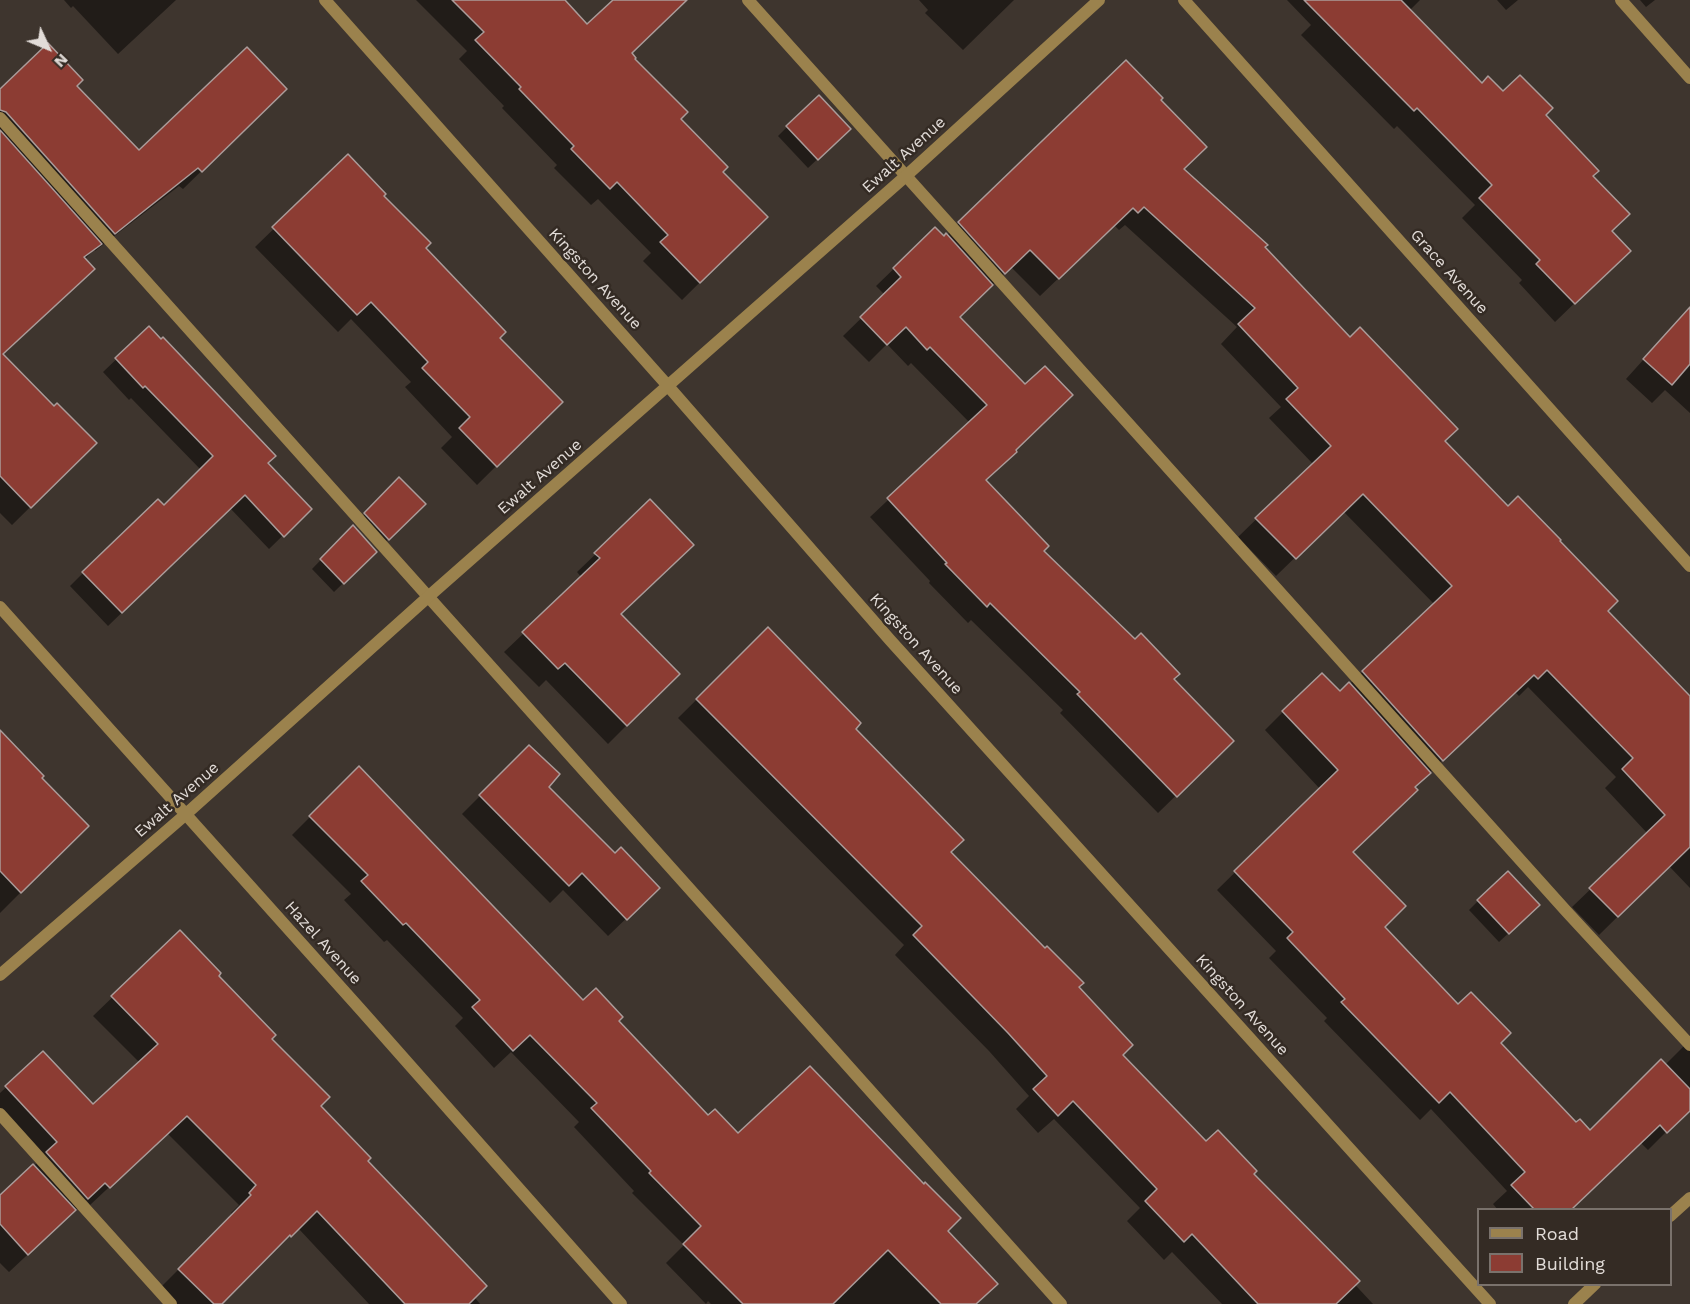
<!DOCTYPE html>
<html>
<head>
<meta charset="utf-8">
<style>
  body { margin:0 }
  #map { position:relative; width:1690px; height:1304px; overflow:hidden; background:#3e352e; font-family:"Work Sans",sans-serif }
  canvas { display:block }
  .legend { position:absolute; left:1477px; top:1208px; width:195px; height:78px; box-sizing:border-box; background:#342b24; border:2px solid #7a726c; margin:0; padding:8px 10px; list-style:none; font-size:18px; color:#e2dcd8 }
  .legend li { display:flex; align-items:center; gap:12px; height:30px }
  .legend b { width:30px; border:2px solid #7a726c }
  .north { position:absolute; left:18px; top:18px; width:60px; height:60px; -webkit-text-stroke:4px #342b24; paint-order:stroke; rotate:134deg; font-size:16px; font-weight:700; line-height:24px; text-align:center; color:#e2dcd8 }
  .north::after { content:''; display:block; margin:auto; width:21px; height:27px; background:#e2dcd8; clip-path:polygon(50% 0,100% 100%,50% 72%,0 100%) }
</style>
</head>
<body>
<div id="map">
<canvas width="1690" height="1304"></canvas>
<ul class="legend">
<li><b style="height:8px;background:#9b824d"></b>Road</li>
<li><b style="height:16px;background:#8c3c33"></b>Building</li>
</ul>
<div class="north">N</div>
</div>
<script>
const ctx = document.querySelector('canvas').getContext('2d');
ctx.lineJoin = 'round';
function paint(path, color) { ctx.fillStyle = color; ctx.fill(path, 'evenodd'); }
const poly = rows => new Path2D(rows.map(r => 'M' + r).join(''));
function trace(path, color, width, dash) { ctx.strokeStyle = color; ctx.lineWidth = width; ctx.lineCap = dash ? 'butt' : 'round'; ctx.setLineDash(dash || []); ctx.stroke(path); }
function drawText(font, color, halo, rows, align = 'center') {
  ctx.font = font + ' "Work Sans",sans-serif'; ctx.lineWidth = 5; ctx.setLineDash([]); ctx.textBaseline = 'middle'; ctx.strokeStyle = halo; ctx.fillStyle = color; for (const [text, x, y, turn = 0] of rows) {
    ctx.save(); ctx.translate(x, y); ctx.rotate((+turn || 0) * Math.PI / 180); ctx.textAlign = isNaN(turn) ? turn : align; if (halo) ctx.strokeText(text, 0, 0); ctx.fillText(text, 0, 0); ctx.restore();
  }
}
const shadow = poly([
  [64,0,176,0,118,54,73,6,71,8],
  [416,0,562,0,587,26,615,0,686,0,630,54,679,119,721,172,766,217,682,300,643,261,651,253,598,199,591,205,554,168,557,165,502,108,504,106,459,59,467,51],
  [919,0,1014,0,963,50,925,13,928,10],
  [1287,0,1420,0,1409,11,1482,85,1503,93,1544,116,1591,177,1610,232,1610,269,1555,322,1519,283,1522,280,1462,218,1475,205,1397,126,1394,129,1301,35,1311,25],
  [1497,0,1518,0,1506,10],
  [1640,0,1655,0,1646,7],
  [75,86,139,152,267,107,183,189,179,186,95,251,94,249,2,355,54,408,95,443,12,525,0,513,0,91],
  [1159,101,1183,169,1263,247,1443,442,1690,698,1690,888,1669,866,1599,935,1572,907,1648,834,1605,788,1616,777,1528,687,1519,696,1515,692,1423,778,1351,852,1383,927,1458,1006,1499,1043,1576,1125,1590,1132,1665,1065,1690,1040,1690,1108,1648,1150,1641,1143,1570,1210,1498,1210,1493,1204,1507,1191,1431,1109,1420,1120,1324,1021,1327,1018,1269,958,1276,951,1217,890,1320,789,1265,730,1283,712,1340,693,1435,605,1343,511,1276,576,1238,537,1313,464,1269,418,1281,407,1221,344,1237,327,1125,225,1119,230,1114,225,1040,296,1011,267,958,318,1025,386,985,481,1042,551,1232,741,1158,813,1060,713,1063,710,971,620,968,623,929,583,930,581,870,517,970,423,911,363,908,366,887,344,869,362,843,336,885,295,876,286,935,229,944,238,959,223],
  [787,127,840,138,808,168,778,136],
  [348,157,498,338,561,402,477,485,441,448,452,437,405,387,411,382,351,319,338,332,255,247],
  [1690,311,1690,413,1665,390,1652,403,1626,379,1671,329],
  [149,328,266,463,310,509,269,549,230,508,108,626,70,586,83,573,164,507,201,470,131,398,129,400,103,372],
  [399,479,424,504,379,548,356,523],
  [650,502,619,614,678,674,608,744,546,680,539,687,504,652,582,578,577,572],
  [353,527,375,552,334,592,312,569],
  [768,629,854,729,949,852,1077,987,1121,1055,1206,1143,1252,1174,1373,1304,1222,1304,1172,1252,1164,1260,1127,1221,1140,1208,1054,1119,1038,1133,1016,1109,1029,1096,989,1051,895,955,904,945,678,718],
  [0,732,40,778,87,826,0,913],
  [529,747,546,787,615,855,658,888,608,936,563,890,550,903,462,814],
  [359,768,583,1002,617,1022,708,1117,738,1135,946,1231,975,1304,711,1304,708,1301,706,1304,666,1263,684,1245,632,1193,634,1191,574,1127,579,1122,511,1052,494,1068,455,1026,463,1018,387,940,384,942,344,900,351,894,292,835],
  [1478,901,1529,914,1499,942,1469,910],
  [180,932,270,1039,319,1106,366,1161,480,1304,369,1304,298,1228,271,1254,270,1253,219,1304,176,1304,160,1288,233,1215,231,1213,239,1205,167,1133,90,1205,86,1200,9,1272,0,1263,0,1197,39,1161,0,1119,0,1093,43,1053,93,1106,140,1063,93,1016]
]);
const building = poly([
  [452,0,565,0,587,24,613,0,687,0,632,53,636,58,635,59,688,112,681,119,728,167,723,172,768,217,700,283,660,242,668,235,617,182,610,189,571,149,574,146,519,89,521,87,475,40,484,32,452,0],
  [1304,0,1401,0,1482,83,1488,76,1503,91,1520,75,1553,108,1546,115,1599,171,1593,176,1630,214,1612,231,1631,251,1575,304,1536,264,1540,260,1479,198,1492,185,1417,108,1414,111,1304,0],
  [48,43,83,80,77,86,139,150,247,47,287,89,202,172,198,168,115,234,6,112,0,110,0,89,48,43],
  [1126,60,1163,98,1161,100,1207,147,1184,169,1268,245,1265,247,1350,337,1360,327,1458,429,1445,441,1508,506,1518,496,1561,540,1560,541,1618,601,1608,611,1690,696,1690,847,1618,917,1589,888,1665,815,1622,769,1633,758,1547,670,1538,679,1534,675,1443,761,1362,671,1452,586,1363,494,1296,559,1255,518,1331,446,1286,399,1298,388,1238,324,1255,308,1144,207,1138,213,1133,208,1059,279,1030,250,1005,274,958,222,1126,60],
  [819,95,851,129,818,160,786,126,819,95],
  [0,130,102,244,84,257,95,269,3,354,54,406,57,403,97,443,31,508,0,476,0,130],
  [348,154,386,194,384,196,431,243,426,248,506,332,500,338,563,402,497,467,459,428,470,417,422,368,428,362,371,302,357,315,272,227,348,154],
  [935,227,944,236,946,233,993,285,960,317,1025,384,1045,366,1073,395,1016,450,1017,452,986,480,1049,546,1044,551,1135,639,1141,633,1180,674,1174,679,1234,741,1177,797,1077,694,1080,692,990,603,987,607,945,564,947,563,887,498,987,405,930,347,927,350,906,327,887,345,860,317,901,277,893,268,935,227],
  [1690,307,1690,364,1672,385,1643,359,1690,307],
  [149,326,161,339,163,337,276,456,268,463,312,509,284,537,245,495,122,613,82,572,158,499,164,505,213,456,145,386,143,388,115,358,149,326],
  [399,477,426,504,389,540,364,513,399,477],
  [650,499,694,545,621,614,680,674,627,726,565,663,558,669,522,632,600,558,594,553,650,499],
  [353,525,377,552,344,584,320,559,353,525],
  [768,627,861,723,856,729,964,840,951,852,1045,948,1047,946,1084,983,1079,987,1133,1045,1123,1055,1206,1141,1218,1130,1257,1171,1254,1174,1360,1281,1336,1304,1258,1304,1192,1234,1184,1242,1145,1201,1157,1189,1073,1101,1058,1116,1033,1089,1047,1076,1008,1033,913,935,922,926,696,699,768,627],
  [1322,673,1340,691,1349,682,1431,773,1415,787,1418,790,1353,852,1406,906,1385,927,1458,1004,1471,992,1511,1033,1501,1043,1576,1122,1580,1119,1590,1130,1661,1059,1690,1089,1690,1111,1667,1133,1660,1125,1572,1209,1534,1209,1511,1185,1525,1172,1450,1092,1439,1103,1341,1002,1345,999,1287,938,1293,932,1234,871,1338,770,1282,711,1322,673],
  [0,730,44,776,42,778,89,826,21,893,0,871,0,730],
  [529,745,560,774,549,787,615,853,621,847,660,888,627,920,582,873,569,886,479,795,529,745],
  [359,766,583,1000,596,988,623,1017,619,1021,708,1115,715,1109,738,1133,810,1066,924,1184,925,1182,961,1218,948,1231,998,1284,976,1304,941,1304,888,1250,833,1304,743,1304,683,1244,701,1226,649,1173,651,1171,591,1108,597,1103,530,1035,513,1051,472,1007,480,1000,406,923,403,925,361,881,368,875,309,816,359,766],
  [1508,871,1540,905,1509,934,1477,900,1508,871],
  [180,930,221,973,219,976,276,1035,272,1039,330,1097,321,1106,371,1158,368,1161,487,1286,469,1304,405,1304,317,1211,291,1237,290,1235,222,1304,214,1304,178,1269,251,1195,249,1193,256,1185,187,1116,110,1188,105,1183,88,1199,46,1152,57,1142,5,1086,43,1051,93,1104,158,1044,111,996,180,930],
  [33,1164,76,1210,28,1255,0,1224,0,1195,33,1164]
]);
const service = poly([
  [748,0,1567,912,1690,1045],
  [1621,0,1690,78],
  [0,118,1061,1304],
  [0,1114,171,1304]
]);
const minor = poly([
  [325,0,668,386,890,640,1490,1304],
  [1184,0,1690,566],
  [0,607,361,1010,621,1304],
  [0,975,185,815,428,597,907,175,1099,0],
  [1670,1216,1690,1198],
  [1574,1304,1595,1284]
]);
const streetNames = [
  ["Ewalt Avenue",904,155,-42],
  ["Grace Avenue",1449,272,48],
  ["Kingston Avenue",595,279,48],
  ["Ewalt Avenue",540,477,-41],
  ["Kingston Avenue",916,644,48],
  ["Ewalt Avenue",177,800,-41],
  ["Hazel Avenue",323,943,48],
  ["Kingston Avenue",1242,1005,48]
];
paint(shadow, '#0007');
paint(building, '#8c3c33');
trace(building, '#ab9c9a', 1.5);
trace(service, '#9b824d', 12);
trace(minor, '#9b824d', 12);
drawText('16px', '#e2dcd8', '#342b24', streetNames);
</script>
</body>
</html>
